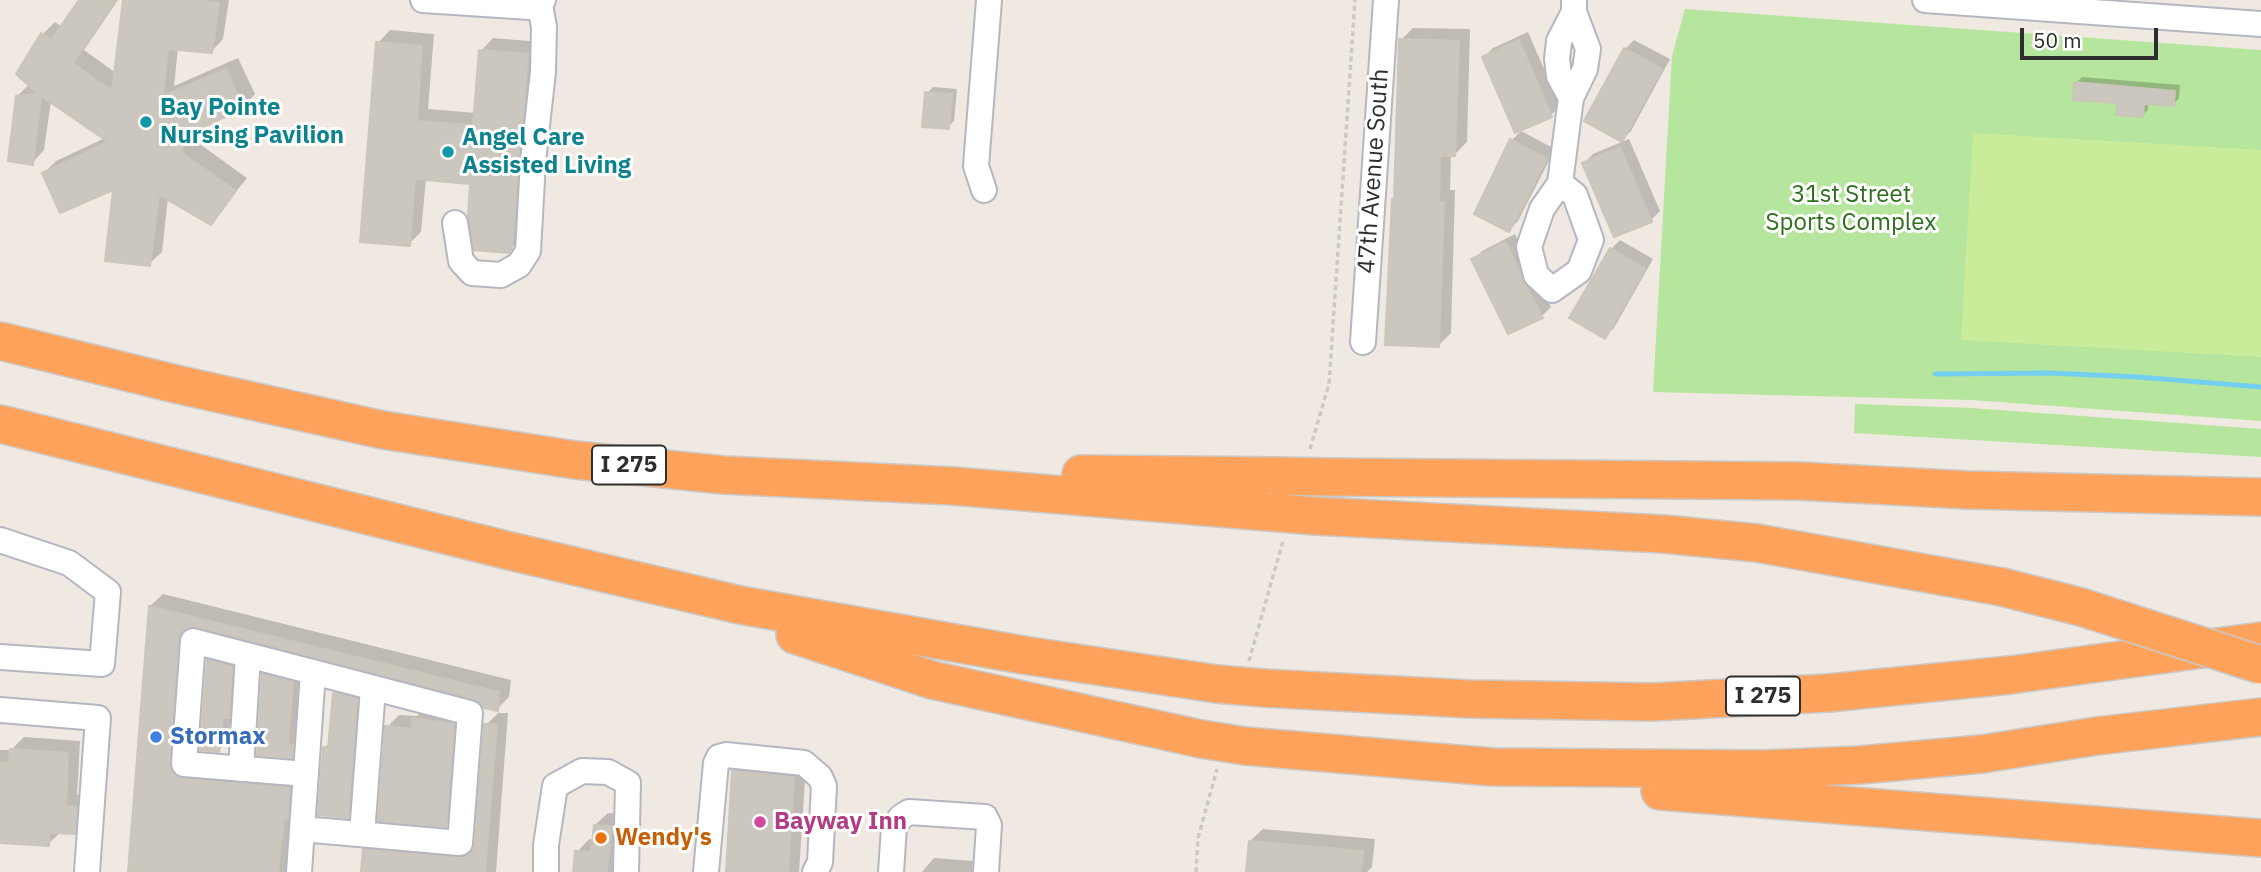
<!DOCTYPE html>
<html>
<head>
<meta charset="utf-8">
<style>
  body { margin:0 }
  #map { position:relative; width:2261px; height:872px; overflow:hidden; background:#efe9e1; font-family:"IBM Plex Sans",sans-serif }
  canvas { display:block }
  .scale { position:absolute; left:2020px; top:28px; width:138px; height:32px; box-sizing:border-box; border:4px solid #2e2e2e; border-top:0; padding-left:9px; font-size:21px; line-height:24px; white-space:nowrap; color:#2e2e2e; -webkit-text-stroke:5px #fff; paint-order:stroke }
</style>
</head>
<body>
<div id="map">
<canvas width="2261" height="872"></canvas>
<div class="scale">50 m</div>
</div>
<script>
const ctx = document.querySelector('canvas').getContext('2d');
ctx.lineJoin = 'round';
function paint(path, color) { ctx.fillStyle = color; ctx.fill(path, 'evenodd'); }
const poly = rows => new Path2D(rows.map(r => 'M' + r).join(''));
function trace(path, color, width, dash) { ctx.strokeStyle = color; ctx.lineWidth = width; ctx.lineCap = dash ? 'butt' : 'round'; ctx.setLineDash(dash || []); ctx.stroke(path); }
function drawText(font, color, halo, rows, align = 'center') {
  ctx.font = font + ' "IBM Plex Sans",sans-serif'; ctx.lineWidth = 6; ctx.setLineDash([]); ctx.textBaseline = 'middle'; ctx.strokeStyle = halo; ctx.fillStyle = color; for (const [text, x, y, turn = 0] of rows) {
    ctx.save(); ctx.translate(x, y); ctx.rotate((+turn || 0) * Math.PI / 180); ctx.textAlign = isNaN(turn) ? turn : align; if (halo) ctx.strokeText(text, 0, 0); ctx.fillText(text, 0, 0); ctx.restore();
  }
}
const green = poly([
  [1685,9,2261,50,2261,421,1971,400,1653,392,1672,56],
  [1855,404,1971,408,2261,429,2261,457,1854,433]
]);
const pitch = poly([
  [1973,133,2261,150,2261,357,1961,340]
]);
const shadow = poly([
  [81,0,118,0,84,50,116,73,125,0,229,0,223,39,211,52,178,48,174,86,238,58,255,94,243,107,195,129,194,140,247,178,211,222,168,198,162,252,149,264,115,187,44,173,56,161,105,138,51,101,44,150,32,163,17,96,30,84,42,35,55,22,62,27],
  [1413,28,1470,29,1467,142,1454,155,1451,155,1450,190,1455,190,1451,333,1439,345,1401,40],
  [390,30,434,34,428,109,476,113,481,51,493,38,540,42,521,238,509,251,472,182,426,179,421,232,409,244,378,43],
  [1528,32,1560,106,1551,115,1484,57,1493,48],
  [1634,40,1670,59,1631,131,1622,140,1625,49],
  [2082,77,2180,85,2179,98,2174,104,2148,102,2148,110,2142,115,2119,101,2076,83],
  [933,87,957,89,954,121,948,127,927,93],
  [1521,131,1555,149,1518,221,1509,230,1512,140],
  [1629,139,1660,211,1651,220,1584,163,1593,154],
  [1515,234,1531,270,1551,307,1542,316,1473,260,1482,251],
  [1620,240,1653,259,1614,328,1604,337,1611,249],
  [163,594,511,680,509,697,497,709,475,697,197,625,190,625,182,757,302,776,289,872,129,872,150,606],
  [217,652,241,658,238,707,231,714,228,741,219,750,208,661],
  [273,666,301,673,301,747,291,756,263,675],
  [347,681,369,687,360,804,348,816,324,748,330,742,334,693],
  [426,707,466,712,458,813,446,825,387,727,399,715,417,716],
  [498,713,508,713,496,872,363,872,364,850,377,838,476,845,486,725],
  [24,737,80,741,77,795,88,795,87,820,74,832,61,832,48,844,0,842,0,750,11,750],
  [746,759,806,765,799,872,728,872,734,771],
  [608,813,622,814,617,872,575,872,577,852,589,839,594,840,595,825],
  [1263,829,1375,839,1372,867,1367,872,1248,872,1250,841],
  [934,858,973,861,972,872,922,872]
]);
const stream = poly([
  [1935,374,2050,373,2138,377,2261,387]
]);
const building = poly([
  [79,0,116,0,73,63,112,91,123,0,195,0,219,3,212,53,168,49,163,96,226,69,244,108,184,136,182,153,236,191,211,225,159,195,150,266,105,261,113,190,60,213,42,173,108,142,41,96,33,165,8,161,16,96,38,94,16,74,41,33,51,40,79,0],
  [1399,39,1459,41,1455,156,1440,156,1439,202,1444,202,1439,347,1385,345,1392,199,1394,199,1399,39],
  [1519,40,1552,117,1515,133,1482,57,1519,40],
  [376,42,422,46,417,121,473,125,479,50,528,54,512,248,509,253,474,250,468,216,470,184,415,179,410,246,360,242,376,42],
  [1624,48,1662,69,1622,142,1584,121,1624,48],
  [2074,82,2175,91,2174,106,2144,104,2143,117,2116,115,2117,103,2073,100,2074,82],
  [925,92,952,94,949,129,922,127,925,92],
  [1510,139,1547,159,1509,232,1474,214,1510,139],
  [1620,147,1652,222,1614,237,1582,163,1620,147],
  [1506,242,1522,279,1543,318,1508,334,1471,259,1506,242],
  [1610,248,1645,269,1605,339,1569,318,1610,248],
  [149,606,499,692,498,711,484,708,474,699,197,627,187,627,181,633,178,640,170,770,175,776,183,779,290,788,288,819,284,819,278,872,128,872,149,606],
  [207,660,232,667,229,718,223,718,219,752,200,750,207,660],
  [262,674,293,682,288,744,293,745,292,758,257,755,262,674],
  [333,693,357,699,348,818,318,815,323,747,328,748,333,693],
  [412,718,454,724,446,827,378,821,385,726,411,729,412,718],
  [484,724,497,725,485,872,361,872,363,849,459,858,466,857,472,852,475,844,484,724],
  [10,749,68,753,66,806,77,807,75,834,49,833,49,846,0,843,0,762,9,763,10,749],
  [732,771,794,777,788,872,726,872,732,771],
  [594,825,611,826,607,872,573,872,575,851,591,852,594,825],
  [1249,841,1363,851,1361,872,1246,872,1249,841]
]);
const path = poly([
  [1310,449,1329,384,1355,0],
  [1249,661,1283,541],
  [1196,872,1198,838,1217,769]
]);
const minor = poly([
  [423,0,530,7,540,5,543,0],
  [1925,0,2261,24],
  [1571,98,1559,76,1557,59,1559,41,1574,12],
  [1560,183,1575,195,1591,240,1579,271,1552,290,1536,275,1529,247,1542,209,1560,183,1571,98,1585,69,1588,49,1574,12,1574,0],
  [984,190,976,166,989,0],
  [455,223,461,261,472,273,501,275,519,265,528,251,533,161,543,72,544,27,540,5],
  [1363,342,1386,0],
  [0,540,69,563,108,592,102,664,0,657],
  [0,710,98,718,87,872],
  [241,769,248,656],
  [306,774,184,764,193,641,313,672],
  [362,834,373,688],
  [299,872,313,672,470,713,460,843,302,829],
  [546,872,546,845,555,786,582,771,608,772,628,783,626,872],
  [706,872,716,763,719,757,726,755,804,763,820,777,824,786,820,862,815,872],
  [891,872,894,827,901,817,909,812,985,817,989,825,986,872]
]);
const highway = poly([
  [0,341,180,385,383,430,575,460,724,475,953,486,1268,512],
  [0,424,510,551,740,605,1023,655,1217,684],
  [1081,474,1279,476],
  [1328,477,1798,481,1968,490,2261,497],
  [1316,516,1663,534,1757,543,2002,587],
  [795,635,932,680,1201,739],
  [1263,688,1470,699,1652,702,1828,693,2010,675,2261,641],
  [1245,746,1493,767,1765,769,1860,765,1982,754,2097,736,2261,717],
  [1660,791,2261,838]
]);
const highwayBridge = poly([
  [1279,476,1328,477],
  [1268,512,1316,516],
  [2002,587,2081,607,2261,665],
  [1217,684,1263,688],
  [1201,739,1245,746]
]);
const markers = [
  [146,122,7,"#0f9aa8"],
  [448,152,7,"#0f9aa8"],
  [156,737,7,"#3f7fe0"],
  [760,822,7,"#d1479c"],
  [601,838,7,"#e8710a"]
];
const shields = [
  [629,465,74],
  [1763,696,74]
];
const shieldNames = [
  ["I 275",629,465],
  ["I 275",1763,696]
];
const cultureNames = [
  ["Bay Pointe",160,108],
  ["Nursing Pavilion",160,136],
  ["Angel Care",462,138],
  ["Assisted Living",462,166]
];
const streetNames = [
  ["47th Avenue South",1374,171,-86]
];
const parkNames = [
  ["31st Street",1851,195],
  ["Sports Complex",1851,223]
];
const shopNames = [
  ["Stormax",170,737]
];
const hotelNames = [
  ["Bayway Inn",774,822]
];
const foodNames = [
  ["Wendy's",615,838]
];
paint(green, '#b6e59e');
paint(pitch, '#c9ec9a');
paint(shadow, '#0003');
trace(stream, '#75cff0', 5);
paint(building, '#cbc7bf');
trace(building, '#cbc5ba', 2);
trace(minor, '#b4b7c1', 28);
trace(highway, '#c9c9c9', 40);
trace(path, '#c9c9c9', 3.5, [5, 3.5]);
trace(minor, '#fff', 24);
trace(highway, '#ffa35c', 37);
trace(highwayBridge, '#c9c9c9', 40, []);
trace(highwayBridge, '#ffa35c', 37);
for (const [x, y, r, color] of markers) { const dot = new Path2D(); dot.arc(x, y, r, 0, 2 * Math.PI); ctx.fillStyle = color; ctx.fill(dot); trace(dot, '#fff', 2.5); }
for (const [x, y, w] of shields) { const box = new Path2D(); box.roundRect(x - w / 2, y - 19.5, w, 39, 5); ctx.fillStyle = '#fff'; ctx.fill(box); trace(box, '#2e2e2e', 2); }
drawText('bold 23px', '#2e2e2e', null, shieldNames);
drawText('bold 24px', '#0d838f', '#fff', cultureNames, 'left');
drawText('24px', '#2e2e2e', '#fff', streetNames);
drawText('24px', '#2c6e1b', '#fff', parkNames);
drawText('bold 24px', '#366cbe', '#fff', shopNames, 'left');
drawText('bold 24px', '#b23c85', '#fff', hotelNames, 'left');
drawText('bold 24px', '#c56008', '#fff', foodNames, 'left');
</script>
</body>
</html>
